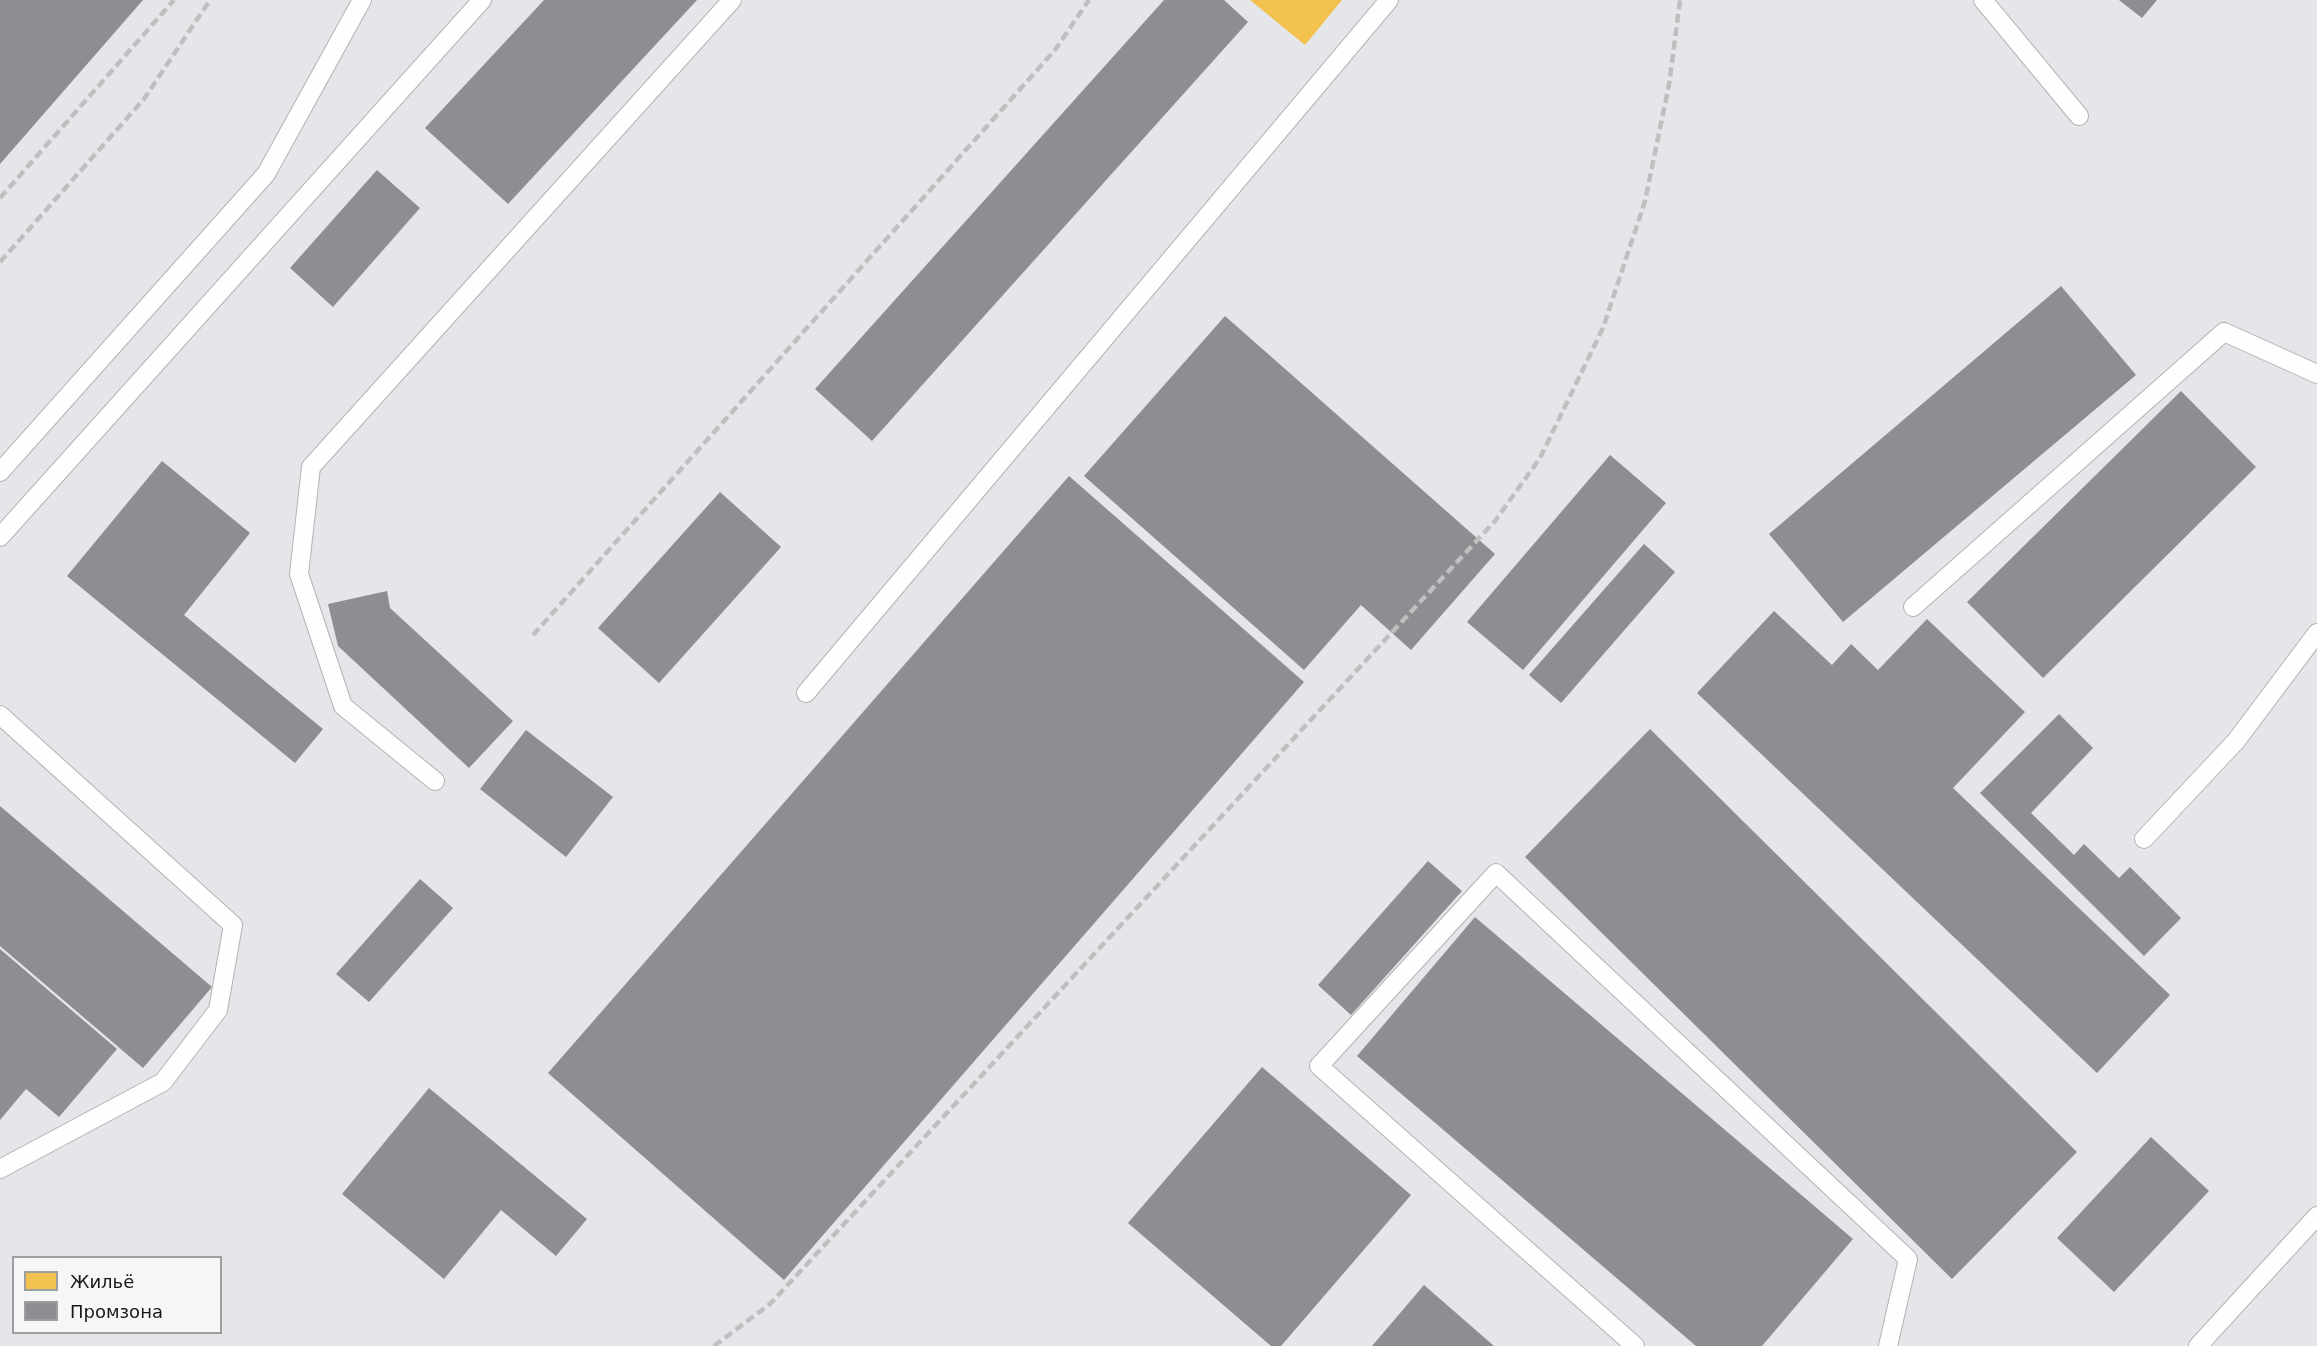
<!DOCTYPE html>
<html>
<head>
<meta charset="utf-8">
<style>
  body { margin:0 }
  #map { position:relative; width:2317px; height:1346px; overflow:hidden; background:#f6f6f6; font-family:"DejaVu Sans",sans-serif }
  canvas { display:block }
  .legend { position:absolute; left:12px; top:1256px; width:210px; height:78px; box-sizing:border-box; background:#f5f6f7; border:2px solid #9d9e9e; margin:0; padding:8px 10px; list-style:none; font-size:18px; color:#181919 }
  .legend li { display:flex; align-items:center; gap:12px; height:30px }
  .legend b { width:30px; border:2px solid #9d9e9e }
</style>
</head>
<body>
<div id="map">
<canvas width="2317" height="1346"></canvas>
<ul class="legend">
<li><b style="height:16px;background:#f2c14e"></b>Жильё</li>
<li><b style="height:16px;background:#8d8d92"></b>Промзона</li>
</ul>
</div>
<script>
const ctx = document.querySelector('canvas').getContext('2d');
ctx.lineJoin = 'round';
function paint(path, color) { ctx.fillStyle = color; ctx.fill(path, 'evenodd'); }
const poly = rows => new Path2D(rows.map(r => 'M' + r).join(''));
function trace(path, color, width, dash) { ctx.strokeStyle = color; ctx.lineWidth = width; ctx.lineCap = dash ? 'butt' : 'round'; ctx.setLineDash(dash || []); ctx.stroke(path); }
const built = poly([
  [0,0,2317,0,2317,1346,0,1346],
  [14,1258,220,1258,220,1332,14,1332]
]);
const homes = poly([
  [1250,0,1342,0,1305,45]
]);
const industry = poly([
  [0,0,143,0,0,164],
  [544,0,697,0,508,204,425,128],
  [1164,0,1224,0,1248,22,872,441,815,389],
  [2119,0,2157,0,2142,18],
  [377,170,420,208,333,307,290,268],
  [2061,286,2136,375,1843,622,1769,534],
  [1225,316,1495,554,1411,650,1361,605,1304,670,1084,476],
  [2181,391,2256,467,2043,678,1967,602],
  [1610,455,1666,503,1523,670,1467,622],
  [162,461,250,533,184,615,323,729,295,763,67,576],
  [1069,476,1304,682,784,1280,548,1073],
  [720,492,781,547,659,683,598,628],
  [1644,544,1675,572,1561,703,1529,675],
  [387,591,390,608,513,721,469,768,338,646,328,604],
  [1774,611,1832,665,1851,644,1878,670,1927,619,2025,712,1953,788,2170,995,2097,1073,1697,693],
  [2059,714,2093,748,2031,813,2074,855,2084,844,2119,878,2130,867,2181,918,2144,956,1980,793],
  [1650,729,2077,1152,1952,1279,1525,857],
  [526,730,613,797,566,857,480,789],
  [0,806,212,987,143,1068,0,946],
  [1428,861,1462,891,1351,1015,1318,985],
  [420,879,453,908,369,1002,336,974],
  [1475,917,1853,1239,1762,1346,1696,1346,1357,1056],
  [0,949,117,1049,59,1117,26,1089,0,1120],
  [1262,1067,1411,1195,1281,1346,1271,1346,1128,1223],
  [429,1088,587,1219,556,1256,501,1210,444,1279,342,1194],
  [2151,1137,2209,1191,2114,1292,2057,1238],
  [1424,1285,1494,1346,1372,1346]
]);
const lane = poly([
  [1983,0,2079,116],
  [0,472,266,174,362,0],
  [0,537,482,0],
  [1913,607,2224,332,2317,374],
  [806,693,1389,0],
  [0,715,233,925,218,1010,163,1082,0,1169],
  [435,781,343,706,299,574,311,467,732,0],
  [2144,839,2236,741,2317,633],
  [1635,1346,1319,1066,1496,873,1908,1259,1888,1346],
  [2198,1346,2317,1216]
]);
const rail = poly([
  [0,198,174,0],
  [0,262,144,99,210,0],
  [533,635,1055,50,1089,0],
  [714,1346,770,1304,1495,521,1540,458,1603,328,1645,201,1669,85,1680,0]
]);
paint(built, '#e4e6ea');
paint(homes, '#f2c14e');
paint(industry, '#8d8d92');
trace(lane, '#b3b3b3', 20);
trace(lane, '#fefefe', 18);
trace(rail, '#bfbfbf', 4.5, [9, 4.5]);
</script>
</body>
</html>
